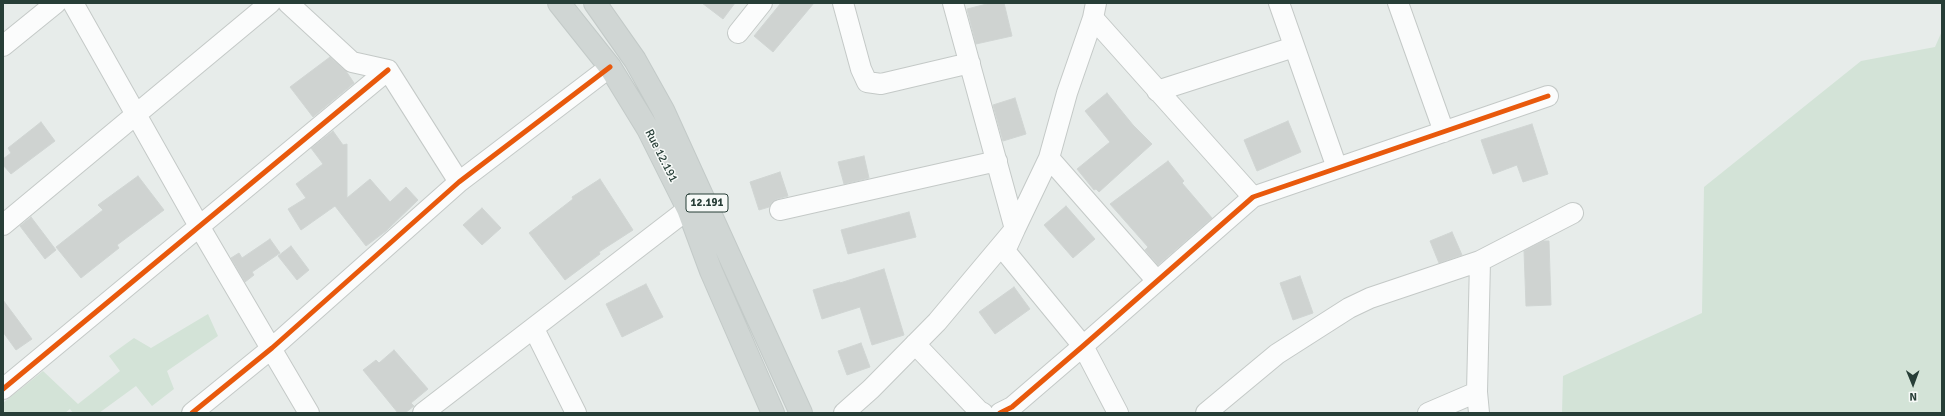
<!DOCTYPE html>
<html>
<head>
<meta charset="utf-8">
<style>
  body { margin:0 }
  #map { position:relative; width:1945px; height:416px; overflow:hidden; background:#e7ecea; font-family:Signika,sans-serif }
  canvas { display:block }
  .frame { position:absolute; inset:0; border:4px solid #273e37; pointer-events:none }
  .north { position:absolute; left:1893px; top:364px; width:40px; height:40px; -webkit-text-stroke:3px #f7faf8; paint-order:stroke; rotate:179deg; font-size:11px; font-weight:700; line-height:16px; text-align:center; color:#273e37 }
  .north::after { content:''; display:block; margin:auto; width:14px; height:18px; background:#273e37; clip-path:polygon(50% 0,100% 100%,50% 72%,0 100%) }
</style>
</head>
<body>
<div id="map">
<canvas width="1945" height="416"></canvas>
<div class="frame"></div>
<div class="north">N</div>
</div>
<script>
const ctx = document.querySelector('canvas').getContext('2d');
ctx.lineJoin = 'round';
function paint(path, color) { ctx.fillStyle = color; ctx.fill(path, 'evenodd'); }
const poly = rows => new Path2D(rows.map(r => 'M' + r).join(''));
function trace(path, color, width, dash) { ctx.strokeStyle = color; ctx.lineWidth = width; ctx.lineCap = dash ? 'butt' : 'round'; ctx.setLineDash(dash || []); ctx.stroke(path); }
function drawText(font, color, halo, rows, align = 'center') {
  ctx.font = font + ' Signika,sans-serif'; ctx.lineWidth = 3; ctx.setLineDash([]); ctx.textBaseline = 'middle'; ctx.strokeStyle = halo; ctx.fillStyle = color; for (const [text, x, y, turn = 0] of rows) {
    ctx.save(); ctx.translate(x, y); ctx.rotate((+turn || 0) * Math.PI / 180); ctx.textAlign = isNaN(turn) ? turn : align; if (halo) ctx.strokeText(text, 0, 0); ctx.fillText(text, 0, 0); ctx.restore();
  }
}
const green = poly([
  [1942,31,1942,412,1562,413,1563,376,1702,313,1704,187,1861,61,1935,47],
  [208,314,218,336,167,371,174,389,152,406,136,386,99,413,73,413,70,409,65,413,3,413,3,403,43,371,78,404,120,371,109,356,134,338,151,348]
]);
const building = poly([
  [702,3,735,3,723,19,702,3],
  [781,3,814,3,773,52,754,36,781,3],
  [991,3,1004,3,1012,36,976,44,967,9,991,3],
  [330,57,346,71,354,83,313,117,290,87,330,57],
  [1107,93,1133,125,1152,144,1099,192,1096,189,1094,190,1077,169,1110,142,1085,111,1107,93],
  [1015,98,1026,134,1003,141,993,105,1015,98],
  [1288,121,1301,152,1257,171,1244,140,1288,121],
  [41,122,55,141,11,174,3,165,3,159,11,153,8,148,41,122],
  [1532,124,1548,174,1523,182,1517,165,1493,174,1481,140,1532,124],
  [333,131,343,145,347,144,347,198,370,179,390,202,406,187,418,200,386,231,366,246,335,206,301,230,288,209,306,198,296,184,323,164,311,148,333,131],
  [864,156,869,178,844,184,838,162,864,156],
  [1168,161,1184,181,1182,183,1212,218,1158,265,1145,250,1148,247,1110,204,1168,161],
  [780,172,788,196,777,199,772,202,769,207,759,210,750,182,780,172],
  [138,176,164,210,117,245,119,248,81,278,56,247,103,210,98,205,138,176],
  [600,179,633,230,599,252,600,254,565,280,529,233,573,199,572,197,600,179],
  [1066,206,1095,239,1073,258,1044,225,1066,206],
  [482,208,501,228,482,245,463,225,482,208],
  [909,212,916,237,848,254,841,230,909,212],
  [31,217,56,250,45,259,20,226,31,217],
  [1452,232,1462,255,1439,263,1430,241,1452,232],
  [270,239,280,253,252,272,254,275,245,282,231,258,239,253,242,258,270,239],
  [1543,241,1549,241,1551,305,1526,306,1524,251,1543,241],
  [291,246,309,270,297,280,278,256,291,246],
  [884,269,904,335,872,345,860,307,822,319,813,290,840,282,840,283,884,269],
  [1300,276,1313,313,1293,320,1280,283,1300,276],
  [646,284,663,317,622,337,606,304,646,284],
  [1014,287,1030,309,995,334,979,312,1014,287],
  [3,300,32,339,16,350,3,332,3,300],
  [861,343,870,367,847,375,838,351,861,343],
  [394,350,428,389,411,403,414,406,405,413,398,413,363,370,376,360,379,363,394,350]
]);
const minor = poly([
  [73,3,199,226,309,413],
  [288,3,352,62,388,70,459,182],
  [843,3,861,69,867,82,881,84,970,63],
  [953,3,1015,229,1005,251,1083,346,1118,413],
  [1279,3,1337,168],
  [1398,3,1444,132],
  [1093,18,1253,197],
  [738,33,762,3],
  [3,46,56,3],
  [1157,91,1294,47],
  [1049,158,1157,281],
  [780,210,997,161],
  [3,225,270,3],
  [534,329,576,413],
  [915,344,979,411,983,413],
  [3,389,388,70],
  [192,413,272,348,459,182,610,67],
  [423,413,688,209],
  [844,413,871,389,937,322,1015,229,1049,158,1067,93,1093,18,1096,3],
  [1000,413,1012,407,1083,346,1253,197,1548,96],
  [1206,413,1277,354,1349,308,1370,298,1480,261,1573,213],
  [1428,413,1477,392],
  [1479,413,1477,392,1480,261]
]);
const major = poly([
  [559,3,610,67,648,129,688,209,711,271,773,413],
  [595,3,635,60,663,110,801,413]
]);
const cycleway = poly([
  [3,389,388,70],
  [192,413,272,348,459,182,610,67],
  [1000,413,1012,407,1083,346,1253,197,1548,96]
]);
const shields = [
  [707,203,42]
];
const shieldNames = [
  ["12.191",707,203]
];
const streetNames = [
  ["Rue 12.191",661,156,63]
];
paint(green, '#d3e3d7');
paint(building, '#cfd3d1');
trace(building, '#d0d5d3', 1);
trace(minor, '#c4c9c7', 22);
trace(major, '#c3cac8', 24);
trace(minor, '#fbfcfc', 20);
trace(major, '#d0d6d4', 22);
trace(cycleway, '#e8590c', 5);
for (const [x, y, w] of shields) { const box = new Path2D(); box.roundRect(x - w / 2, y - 9, w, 18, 3); ctx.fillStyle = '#f7faf8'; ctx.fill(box); trace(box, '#273e37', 1); }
drawText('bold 11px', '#273e37', null, shieldNames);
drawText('12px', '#273e37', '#f7faf8', streetNames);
</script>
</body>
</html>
